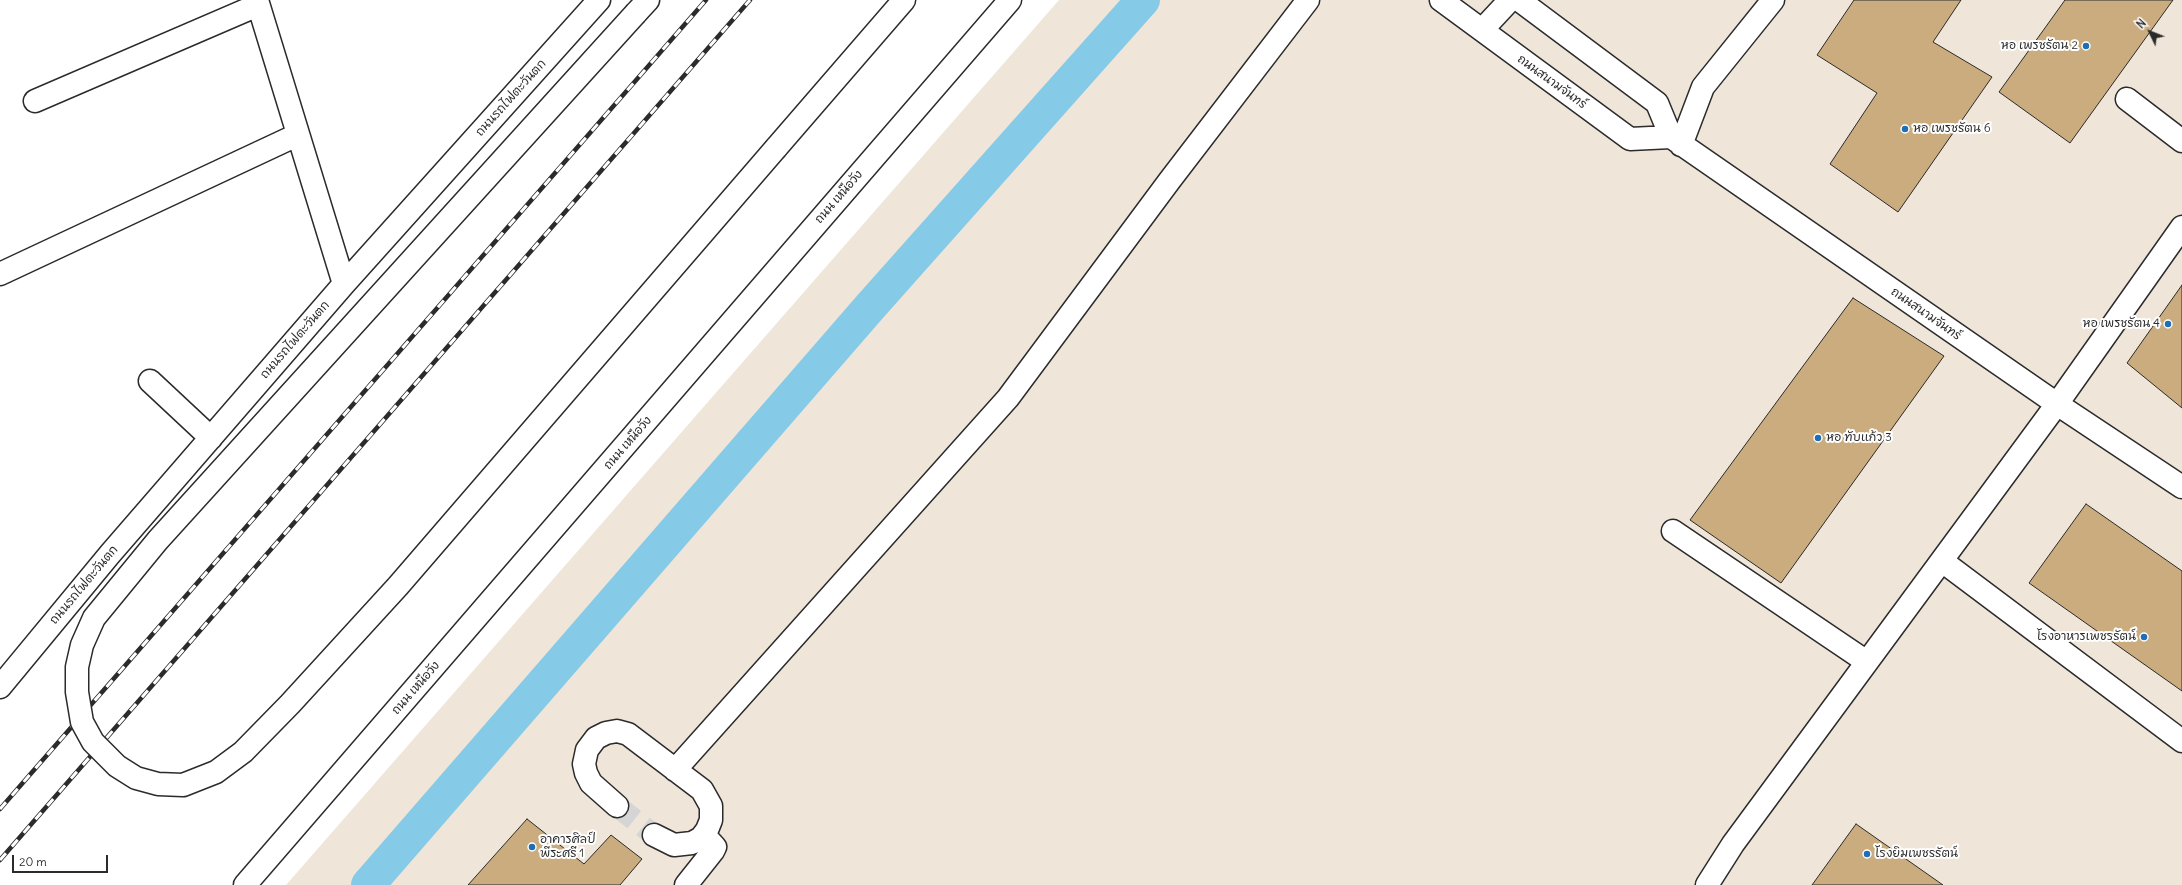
<!DOCTYPE html>
<html>
<head>
<meta charset="utf-8">
<style>
  body { margin:0 }
  #map { position:relative; width:2182px; height:885px; overflow:hidden; background:#fff; font-family:Delius,sans-serif }
  canvas { display:block }
  .north { position:absolute; left:2130px; top:12px; width:40px; height:40px; -webkit-text-stroke:3px #fff; paint-order:stroke; rotate:313deg; font-size:11px; font-weight:700; line-height:16px; text-align:center; color:#2b2b2b }
  .north::after { content:''; display:block; margin:auto; width:14px; height:18px; background:#2b2b2b; clip-path:polygon(50% 0,100% 100%,50% 72%,0 100%) }
  .scale { position:absolute; left:12px; top:855px; width:96px; height:18px; box-sizing:border-box; border:2px solid #2b2b2b; border-top:0; padding-left:5px; font-size:12px; line-height:14px; white-space:nowrap; color:#2b2b2b; -webkit-text-stroke:3px #fff; paint-order:stroke }
</style>
</head>
<body>
<div id="map">
<canvas width="2182" height="885"></canvas>
<div class="north">N</div>
<div class="scale">20 m</div>
</div>
<script>
const ctx = document.querySelector('canvas').getContext('2d');
ctx.lineJoin = 'round';
function paint(path, color) { ctx.fillStyle = color; ctx.fill(path, 'evenodd'); }
const poly = rows => new Path2D(rows.map(r => 'M' + r).join(''));
function trace(path, color, width, dash) { ctx.strokeStyle = color; ctx.lineWidth = width; ctx.lineCap = dash ? 'butt' : 'round'; ctx.setLineDash(dash || []); ctx.stroke(path); }
function drawText(font, color, halo, rows, align = 'center') {
  ctx.font = font + ' Delius,"Playpen Sans Thai",sans-serif'; ctx.lineWidth = 4; ctx.setLineDash([]); ctx.textBaseline = 'middle'; ctx.strokeStyle = halo; ctx.fillStyle = color; for (const [text, x, y, turn = 0] of rows) {
    ctx.save(); ctx.translate(x, y); ctx.rotate((+turn || 0) * Math.PI / 180); ctx.textAlign = isNaN(turn) ? turn : align; if (halo) ctx.strokeText(text, 0, 0); ctx.fillText(text, 0, 0); ctx.restore();
  }
}
const built = poly([
  [1059,0,2182,0,2182,885,286,885]
]);
const canal = poly([
  [368,885,869,308,1143,0]
]);
const building = poly([
  [1854,0,1961,0,1933,42,1992,77,1898,212,1830,164,1877,93,1817,55,1854,0],
  [2065,0,2173,0,2070,143,1999,92,2065,0],
  [2182,285,2182,408,2127,363,2182,285],
  [1853,298,1944,356,1781,583,1690,520,1853,298],
  [2086,504,2182,571,2182,691,2029,583,2086,504],
  [527,819,584,864,611,835,642,859,620,885,468,885,527,819],
  [1856,824,1943,885,1812,885,1856,824]
]);
const minorTunnel = poly([
  [617,806,654,835]
]);
const minor = poly([
  [257,0,344,284],
  [1441,0,1630,139,1671,137,1657,103,1519,0],
  [636,13,648,0],
  [1482,30,1510,0],
  [2127,99,2182,141],
  [35,101,258,5],
  [1671,137,2057,404,2182,487],
  [1681,145,1703,87,1773,0],
  [776,148,904,0],
  [0,274,297,135],
  [150,381,211,438],
  [1673,531,1867,662],
  [1942,561,2182,741],
  [0,687,110,554,344,284,599,0],
  [675,770,1008,398,1170,180,1308,0],
  [617,806,591,783,586,773,584,764,587,750,596,738,606,733,617,731,628,734,702,790,711,806,711,820,707,830,701,838,692,843,674,845,654,835],
  [245,885,1010,0],
  [686,885,713,851,715,847,704,835],
  [1707,885,1733,844,2057,404,2182,227]
]);
const rail = poly([
  [0,809,706,0],
  [0,860,750,0]
]);
const minorBridge = poly([
  [636,13,158,540,94,618,82,645,77,667,77,692,82,722,93,742,117,766,136,778,158,784,183,785,216,772,243,752,290,704,398,586,776,148]
]);
const markers = [
  [2086,46,4,"#1f6fb2"],
  [1905,129,4,"#1f6fb2"],
  [2168,324,4,"#1f6fb2"],
  [1818,438,4,"#1f6fb2"],
  [2144,637,4,"#1f6fb2"],
  [532,847,4,"#1f6fb2"],
  [1867,854,4,"#1f6fb2"]
];
const poiNames = [
  ["หอ เพรชรัตน 2",2078,46,"right"],
  ["หอ เพรชรัตน 6",1913,129],
  ["หอ เพรชรัตน 4",2160,324,"right"],
  ["หอ ทับแก้ว 3",1826,438],
  ["โรงอาหารเพชรรัตน์",2136,637,"right"],
  ["อาคารศิลป์",540,840],
  ["พีระศรี 1",540,854],
  ["โรงยิมเพชรรัตน์",1875,854]
];
const streetNames = [
  ["ถนนสนามจันทร์",1552,82,36],
  ["ถนนรถไฟตะวันตก",511,98,-48],
  ["ถนน เหนือวัง",839,197,-49],
  ["ถนนสนามจันทร์",1926,314,35],
  ["ถนนรถไฟตะวันตก",295,340,-49],
  ["ถนน เหนือวัง",628,443,-49],
  ["ถนนรถไฟตะวันตก",84,585,-50],
  ["ถนน เหนือวัง",416,688,-49]
];
paint(built, '#efe6d9');
trace(canal, '#85cae7', 34);
paint(building, '#cbac7f');
trace(building, '#2b2b2b', 1);
trace(minorTunnel, '#d5d5d5', 22, [22, 11]);
trace(minor, '#2b2b2b', 25);
trace(minor, '#fff', 22);
trace(rail, '#2b2b2b', 4.5);
trace(rail, '#fff', 3, [9]);
trace(minorBridge, '#2b2b2b', 25, []);
trace(minorBridge, '#fff', 22);
for (const [x, y, r, color] of markers) { const dot = new Path2D(); dot.arc(x, y, r, 0, 2 * Math.PI); ctx.fillStyle = color; ctx.fill(dot); trace(dot, '#fff', 1.5); }
drawText('12px', '#2b2b2b', '#fff', poiNames, 'left');
drawText('12px', '#2b2b2b', '#fff', streetNames);
</script>
</body>
</html>
